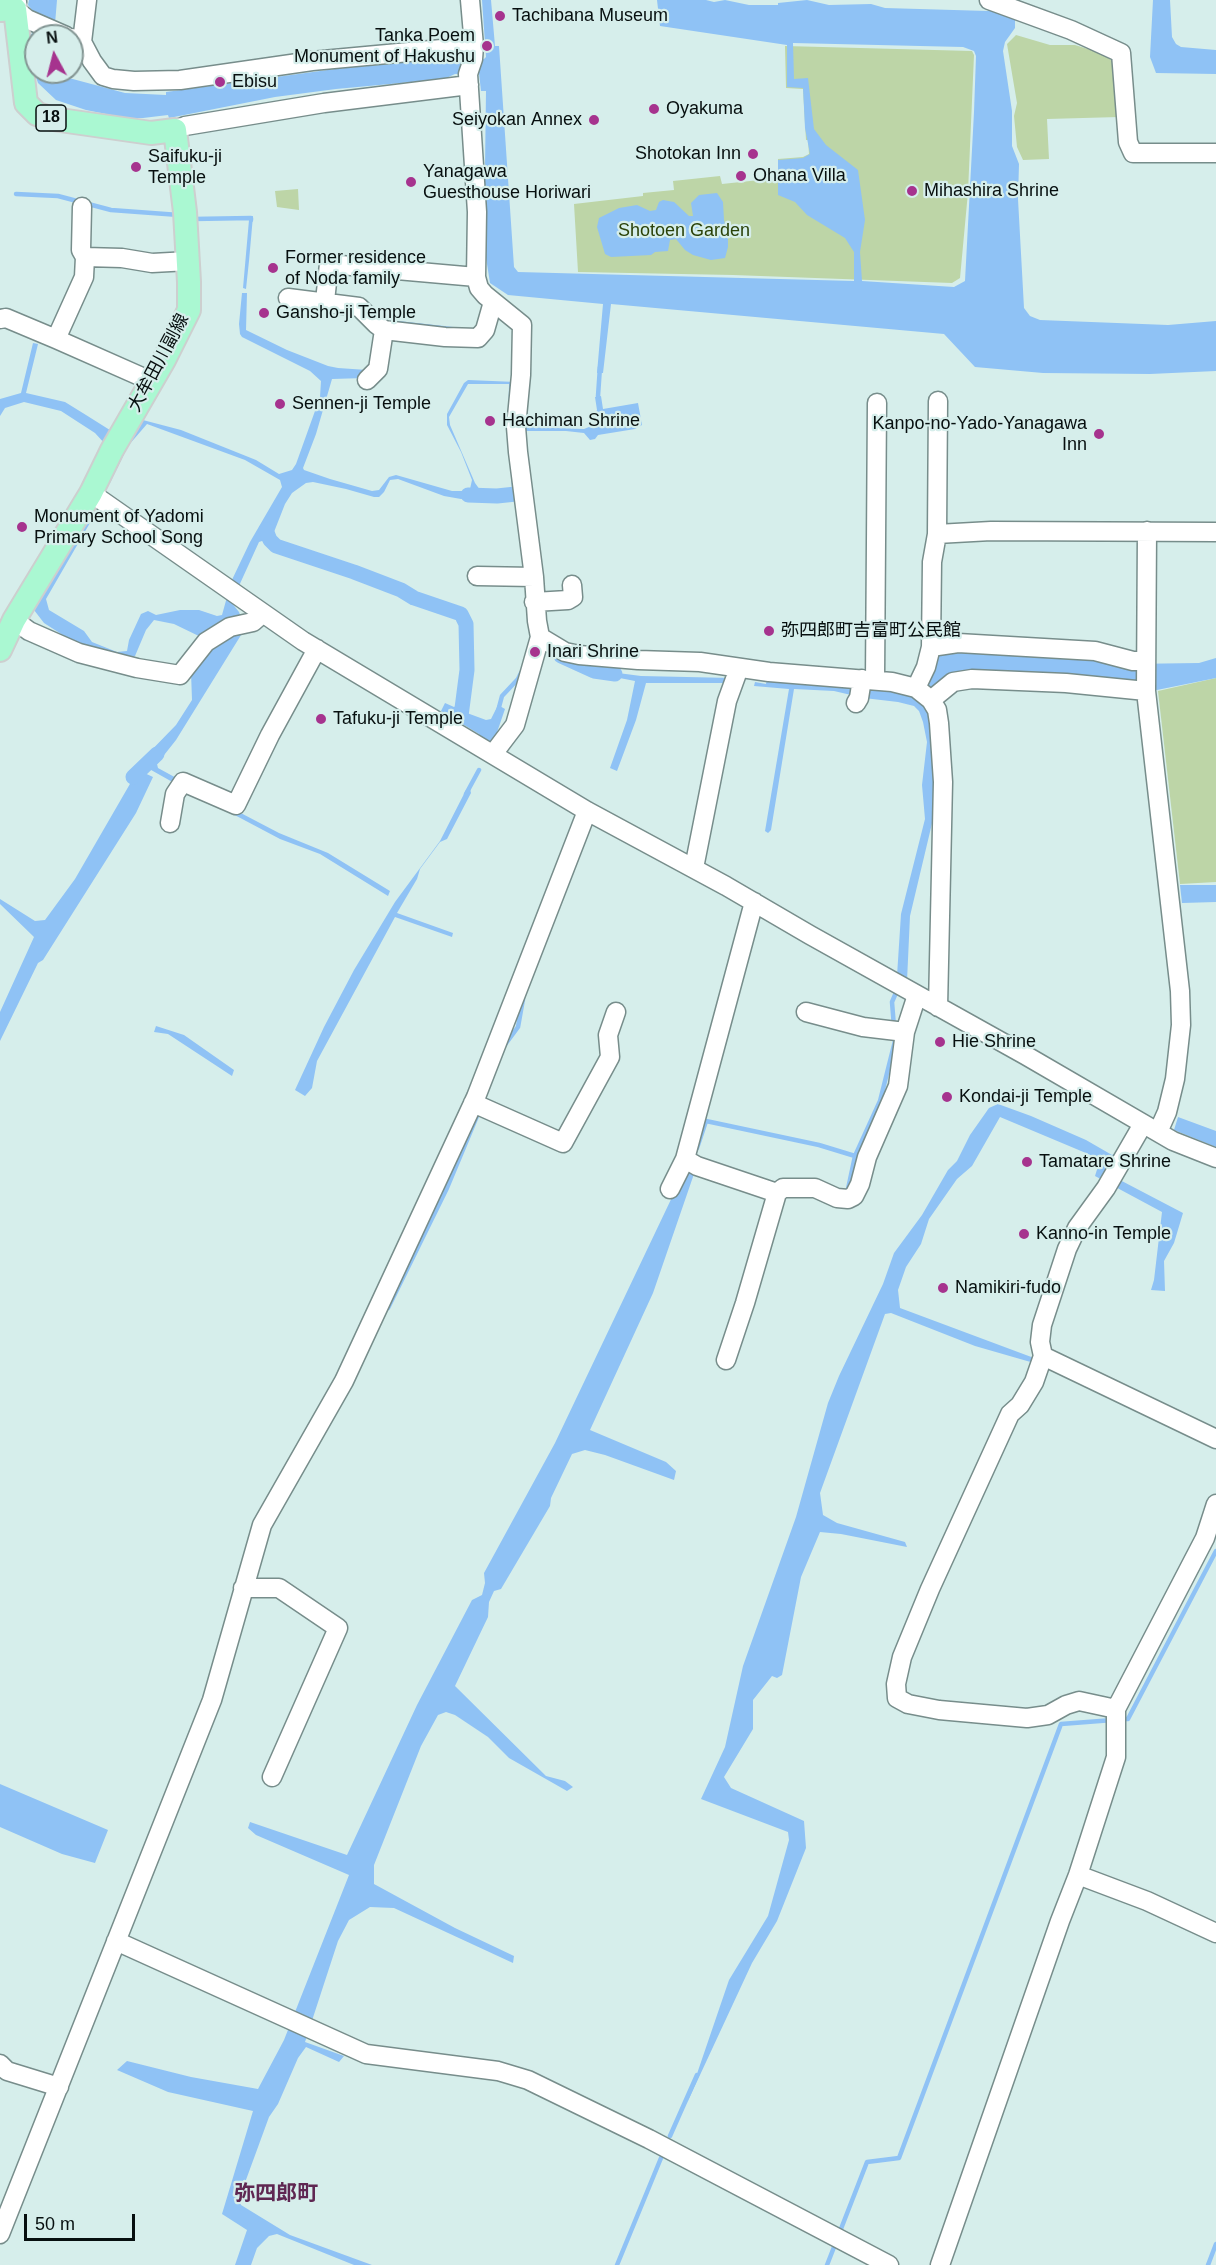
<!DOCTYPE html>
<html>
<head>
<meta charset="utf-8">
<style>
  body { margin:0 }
  #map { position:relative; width:1216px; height:2265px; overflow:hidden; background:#d6eeeb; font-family:Helvetica,sans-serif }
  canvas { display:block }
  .north { position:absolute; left:24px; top:24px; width:60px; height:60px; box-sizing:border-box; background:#d6eeeb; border:2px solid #839593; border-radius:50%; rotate:353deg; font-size:16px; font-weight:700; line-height:24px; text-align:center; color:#070f0f }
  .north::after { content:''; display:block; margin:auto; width:21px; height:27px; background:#a6338e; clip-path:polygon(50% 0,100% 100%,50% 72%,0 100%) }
  .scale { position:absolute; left:24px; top:2214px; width:111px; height:27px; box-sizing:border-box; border:3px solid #070f0f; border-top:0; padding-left:8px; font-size:18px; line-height:21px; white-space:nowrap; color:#070f0f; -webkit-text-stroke:4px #d6eeeb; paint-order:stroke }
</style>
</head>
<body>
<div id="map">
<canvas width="1216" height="2265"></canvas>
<div class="north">N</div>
<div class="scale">50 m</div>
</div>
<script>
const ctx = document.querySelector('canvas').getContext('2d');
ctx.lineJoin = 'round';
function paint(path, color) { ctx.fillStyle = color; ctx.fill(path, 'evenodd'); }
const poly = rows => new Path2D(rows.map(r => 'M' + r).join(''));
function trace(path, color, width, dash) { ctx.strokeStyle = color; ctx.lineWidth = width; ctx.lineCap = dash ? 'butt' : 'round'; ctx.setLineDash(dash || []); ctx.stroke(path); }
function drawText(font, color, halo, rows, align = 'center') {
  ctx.font = font + ' Helvetica,"Noto Sans JP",sans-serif'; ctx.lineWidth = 4.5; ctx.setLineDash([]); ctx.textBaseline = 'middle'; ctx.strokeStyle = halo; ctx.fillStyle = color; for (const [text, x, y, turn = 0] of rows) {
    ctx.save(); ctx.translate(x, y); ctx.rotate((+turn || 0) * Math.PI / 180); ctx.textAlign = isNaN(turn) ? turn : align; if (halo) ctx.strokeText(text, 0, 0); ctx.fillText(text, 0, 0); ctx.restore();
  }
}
const green = poly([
  [1016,35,1050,45,1075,45,1104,54,1114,63,1119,117,1047,119,1049,159,1023,160,1017,147,1014,116,1017,103,1007,44],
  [785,46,972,51,974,55,968,192,960,278,952,283,733,275,578,272,574,204,643,196,643,193,674,190,673,181,720,176,722,184,778,178,778,159,803,157,809,154,808,140,806,140,803,89,786,88],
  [298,189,299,210,277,207,275,191],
  [1216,678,1216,882,1180,884,1158,691]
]);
const water = poly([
  [29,0,57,0,54,36,36,36,36,72,59,72,69,78,125,93,166,95,166,92,335,69,457,58,460,60,484,59,486,57,482,0,491,0,495,46,499,46,514,267,518,272,854,281,854,252,845,238,807,215,795,202,778,195,778,160,803,158,810,154,805,128,803,88,787,87,787,45,660,26,657,0,706,0,714,2,725,0,749,5,778,5,778,3,807,0,829,5,871,4,885,8,988,11,990,0,1015,14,1015,28,1005,42,1003,51,1012,111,1012,146,1019,164,1018,199,1024,308,1030,316,1040,320,1168,325,1216,321,1216,371,1150,374,1043,373,975,367,944,334,611,304,603,373,597,373,603,304,508,295,490,283,484,245,486,91,481,91,479,73,455,74,444,79,336,89,275,97,169,118,168,115,143,118,126,118,86,110,56,100,38,83,36,77,30,34,32,34,32,10,28,5],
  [793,43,963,47,974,51,976,56,974,112,965,281,954,287,862,281,860,252,865,220,858,170,826,145,814,129,808,78,794,79],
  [1153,0,1170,0,1172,37,1176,44,1181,47,1216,50,1216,74,1156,73,1150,57],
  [717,193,723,202,724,220,728,237,728,247,725,258,711,260,693,255,685,250,676,239,670,240,668,251,655,252,651,255,611,257,605,254,597,227,599,218,619,208,637,205,650,211,656,210,659,202,663,200,674,202,689,216,693,216,691,203,699,195],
  [253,216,249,261,246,289,243,288,249,220,247,217],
  [242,293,247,293,246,330,287,350,328,366,338,368,367,370,370,367,380,319,481,330,388,327,374,370,365,378,332,379,316,434,303,468,304,470,330,479,372,491,379,490,389,477,396,475,452,491,467,491,470,489,472,480,461,452,447,425,447,414,464,383,468,380,516,382,525,571,514,499,516,494,512,491,508,431,509,384,468,384,449,417,450,425,475,483,483,494,487,495,487,498,480,497,461,499,444,496,398,479,390,480,384,492,379,497,374,497,346,489,313,482,306,483,292,493,285,504,274,532,274,539,277,542,275,547,262,541,259,542,238,588,230,584,250,542,282,487,280,480,245,460,147,424,128,446,110,483,105,483,139,419,181,430,256,460,279,474,292,470,296,464,320,397,321,381,310,371,242,337,240,334,239,324],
  [33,343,38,344,26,393,65,402,86,415,113,432,106,445,95,433,61,411,24,402,5,408,0,416,0,399,21,393],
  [601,396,603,409,638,403,642,425,635,429,598,435,595,439,590,440,584,433,566,431,525,431,526,427,584,429,589,427,597,410,595,397],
  [93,510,94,516,46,599,49,610,84,631,92,642,117,652,127,651,129,640,141,614,148,611,156,615,180,610,199,610,217,616,222,615,227,597,239,612,242,620,205,639,174,624,154,620,146,630,135,656,132,658,80,646,44,623,34,610,33,605],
  [246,627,176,740,157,764,158,768,180,780,176,784,144,766,140,762,176,725,192,700,191,672,206,649],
  [982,647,1129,664,1199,663,1216,658,1216,678,1157,690,1004,675,934,693,924,691,934,653],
  [595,670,641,676,732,678,731,683,646,683,636,720,617,771,610,768,627,720,635,681,594,673],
  [767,678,913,693,929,710,936,756,934,815,910,916,907,981,897,976,901,914,925,819,922,785,927,742,923,722,919,711,914,706,898,702,864,698,834,691,794,689,771,830,768,833,765,831,789,689,754,686,755,682,766,684],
  [462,697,466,699,465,708,467,713,486,720,491,719,498,705,505,709,492,747,483,742,479,734,441,711,445,703,454,707,458,705],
  [138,770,153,777,136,813,43,960,38,963,0,1041,0,1012,34,937,0,904,0,899,35,921,45,920,75,879],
  [470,789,471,793,447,839,440,842,420,869,417,879,397,913,453,933,452,937,395,917,317,1061,312,1088,305,1096,295,1090,324,1027,354,970,395,902,440,841,466,790],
  [195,794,235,810,279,833,328,853,390,891,388,896,320,854,280,839],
  [1180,885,1216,885,1216,902,1182,903],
  [156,1026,184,1035,234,1070,232,1076,168,1034,154,1032],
  [998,1104,1031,1116,1086,1140,1112,1155,1114,1154,1128,1134,1118,1179,1183,1213,1174,1243,1164,1261,1165,1291,1151,1290,1154,1280,1162,1212,1095,1176,1100,1160,1093,1156,1000,1117,972,1166,957,1179,929,1219,921,1244,906,1267,898,1290,900,1308,1034,1358,1034,1363,975,1346,891,1313,885,1314,820,1493,823,1515,837,1523,905,1542,907,1547,841,1534,820,1532,801,1577,782,1675,777,1678,772,1676,753,1700,753,1729,724,1777,731,1788,804,1821,806,1848,777,1921,752,1963,687,2103,729,1980,768,1916,789,1840,788,1832,701,1799,725,1747,743,1666,796,1517,828,1403,839,1376,883,1284,894,1253,922,1215,948,1170,957,1161,970,1135,989,1108],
  [1178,1117,1216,1131,1216,1147,1174,1130],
  [685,1170,695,1171,653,1293,590,1430,666,1462,676,1471,674,1480,605,1455,585,1450,572,1454,551,1498,550,1506,501,1589,494,1591,489,1602,488,1617,455,1686,546,1776,565,1781,573,1787,567,1791,509,1758,488,1737,455,1715,446,1712,438,1715,421,1746,374,1865,374,1884,455,1928,514,1956,513,1963,394,1908,370,1907,349,1920,338,1941,305,2042,344,2056,339,2062,306,2047,298,2058,278,2104,269,2117,239,2199,241,2205,290,2235,372,2265,354,2265,277,2234,269,2236,257,2248,251,2265,235,2265,247,2230,222,2214,253,2111,168,2092,117,2070,127,2061,191,2077,258,2089,284,2040,349,1875,256,1835,248,1828,250,1822,347,1855,417,1705,472,1600,482,1595,485,1583,484,1573,555,1443],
  [0,1784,108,1830,95,1863,62,1854,0,1827]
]);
const stream = poly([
  [16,194,58,196,111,210,179,215],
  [193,219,251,218,251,220],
  [598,396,600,367],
  [498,711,502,696,518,679,521,673],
  [466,794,479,770],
  [894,1027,892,1002,898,988],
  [504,1046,518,1027,523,999],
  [697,1148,706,1121,819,1145,855,1156],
  [848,1189,855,1156,880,1101,895,1041],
  [388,1308,447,1188,480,1109],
  [1121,1719,1128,1719,1216,1551],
  [670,2136,697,2075],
  [839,2234,867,2162,899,2158,1061,1724,1113,1720],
  [617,2265,661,2158],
  [827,2265,836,2242],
  [1208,2265,1216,2244]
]);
const canal = poly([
  [468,495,497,496,516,494],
  [266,530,270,540,276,546,354,572,401,590,414,598,461,614,466,624,467,670,461,716],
  [561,656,594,671,615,674],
  [133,777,157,754]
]);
const minor = poly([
  [470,0,474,46,473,59,468,74,477,212,476,277,479,288,485,295,522,325,521,375,516,427,518,452,534,577,537,621,540,637,515,725,493,754],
  [989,0,1071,30,1121,53,1128,142,1133,153,1216,153],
  [17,2,15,9,27,19,66,36],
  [72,38,82,42,92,61,103,76,113,79,134,81,180,80,312,61,474,46],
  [82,42,87,0],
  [175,130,185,126,324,103,469,85],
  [85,257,122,258,152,263,189,261],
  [288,298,359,307,376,324,384,330,445,337,478,338,485,330,493,302],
  [325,301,329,264,476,277],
  [0,319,6,318,56,339,151,381],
  [56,339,84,277,85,257,81,250,82,207],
  [367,380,378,369,384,330],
  [91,493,303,641,587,811,726,886,810,935,1025,1055,1173,1141,1216,1158],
  [1147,531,1146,691,1180,991,1181,1025,1175,1079,1167,1112,1158,1132],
  [937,534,991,531,1216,532],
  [477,576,534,577],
  [534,602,568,600,573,597,572,585],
  [14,620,29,631,79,653,137,668,180,675,206,642,230,627,253,622,262,614],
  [540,637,565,652,579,655,638,660,700,662,769,672,892,682,916,688,931,700,937,710,939,723,943,782,938,1007],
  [931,647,958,643,1095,651,1133,661,1146,661],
  [875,680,877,403],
  [916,688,926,667,931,647,932,562,937,534,938,401],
  [931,700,953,682,972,679,1066,683,1146,691],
  [856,703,859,698,862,679],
  [170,823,175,794,183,782,236,805,270,735,317,649],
  [694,868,727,701,739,668],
  [806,1012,863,1027,905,1032],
  [473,1103,563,1143,610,1057,608,1035,616,1012],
  [685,1159,697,1166,777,1193,783,1188,815,1188,837,1198,848,1199,854,1196,860,1184,867,1157,898,1086,905,1032,917,995],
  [670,1189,685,1159,754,902],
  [1043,1356,1216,1439],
  [726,1360,745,1303,777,1193],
  [243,1588,279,1588,338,1628,272,1777],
  [1116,1709,1079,1701,1066,1705,1048,1715,1027,1718,939,1710,908,1704,897,1698,896,1684,902,1657,930,1589,1010,1414,1020,1405,1034,1382,1043,1356,1040,1342,1042,1325,1067,1249,1077,1228,1106,1188,1143,1124],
  [1078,1875,1147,1901,1216,1933],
  [116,1941,366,2054,498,2071,528,2080,649,2139,889,2265],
  [0,2064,7,2071,59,2087],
  [0,2234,212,1700,262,1525,344,1381,476,1097,587,811],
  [940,2265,1060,1921,1078,1875,1116,1757,1116,1709,1205,1538,1216,1504]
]);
const major = poly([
  [0,10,15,9,26,103,37,114,53,119,151,133,175,130,185,212,189,282,189,310,164,360,112,450,91,493,14,620,0,650]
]);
const markers = [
  [500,16,6,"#a6338e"],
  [487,46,6,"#a6338e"],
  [220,82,6,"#a6338e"],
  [654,109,6,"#a6338e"],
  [594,120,6,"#a6338e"],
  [753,154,6,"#a6338e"],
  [136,167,6,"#a6338e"],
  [741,176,6,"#a6338e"],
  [411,182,6,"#a6338e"],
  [912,191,6,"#a6338e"],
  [273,268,6,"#a6338e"],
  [264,313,6,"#a6338e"],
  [280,404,6,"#a6338e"],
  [490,421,6,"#a6338e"],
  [1099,434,6,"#a6338e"],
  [22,527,6,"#a6338e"],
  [769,631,6,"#a6338e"],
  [535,652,6,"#a6338e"],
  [321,719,6,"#a6338e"],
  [940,1042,6,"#a6338e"],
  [947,1097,6,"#a6338e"],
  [1027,1162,6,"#a6338e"],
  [1024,1234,6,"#a6338e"],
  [943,1288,6,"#a6338e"]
];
const shields = [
  [51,118,30]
];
const shieldNames = [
  ["18",51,118]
];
const poiNames = [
  ["Tachibana Museum",512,16],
  ["Tanka Poem",475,36,"right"],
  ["Monument of Hakushu",475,57,"right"],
  ["Ebisu",232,82],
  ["Oyakuma",666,109],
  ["Seiyokan Annex",582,120,"right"],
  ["Shotokan Inn",741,154,"right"],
  ["Saifuku-ji",148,157],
  ["Temple",148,178],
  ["Yanagawa",423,172],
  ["Guesthouse Horiwari",423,193],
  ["Ohana Villa",753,176],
  ["Mihashira Shrine",924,191],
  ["Former residence",285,258],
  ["of Noda family",285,279],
  ["Gansho-ji Temple",276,313],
  ["Sennen-ji Temple",292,404],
  ["Hachiman Shrine",502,421],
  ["Kanpo-no-Yado-Yanagawa",1087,424,"right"],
  ["Inn",1087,445,"right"],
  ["Monument of Yadomi",34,517],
  ["Primary School Song",34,538],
  ["弥四郎町吉富町公民館",781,631],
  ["Inari Shrine",547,652],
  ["Tafuku-ji Temple",333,719],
  ["Hie Shrine",952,1042],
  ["Kondai-ji Temple",959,1097],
  ["Tamatare Shrine",1039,1162],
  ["Kanno-in Temple",1036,1234],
  ["Namikiri-fudo",955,1288]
];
const parkNames = [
  ["Shotoen Garden",684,231]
];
const streetNames = [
  ["大牟田川副線",159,363,-62]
];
const quarterNames = [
  ["弥四郎町",276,2194]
];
paint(green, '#bdd5a7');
paint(water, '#8fc2f5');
trace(stream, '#8fc2f5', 4.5);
trace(canal, '#8fc2f5', 15);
trace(minor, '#778d8b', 21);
trace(major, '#cdcfcf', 26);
trace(minor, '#fff', 18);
trace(major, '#aaf8d2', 22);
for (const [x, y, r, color] of markers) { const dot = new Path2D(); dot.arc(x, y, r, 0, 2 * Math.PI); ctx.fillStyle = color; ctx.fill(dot); trace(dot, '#d6eeeb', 2); }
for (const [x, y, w] of shields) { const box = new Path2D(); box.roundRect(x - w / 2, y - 13, w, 26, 4.5); ctx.fillStyle = '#d6eeeb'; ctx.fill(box); trace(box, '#070f0f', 1.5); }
drawText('bold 16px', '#070f0f', null, shieldNames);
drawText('18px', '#070f0f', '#d6eeeb', poiNames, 'left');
drawText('18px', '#2a4209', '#d6eeeb', parkNames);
drawText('18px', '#070f0f', '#d6eeeb', streetNames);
drawText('bold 21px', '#5f2752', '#d6eeeb', quarterNames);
</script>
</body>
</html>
